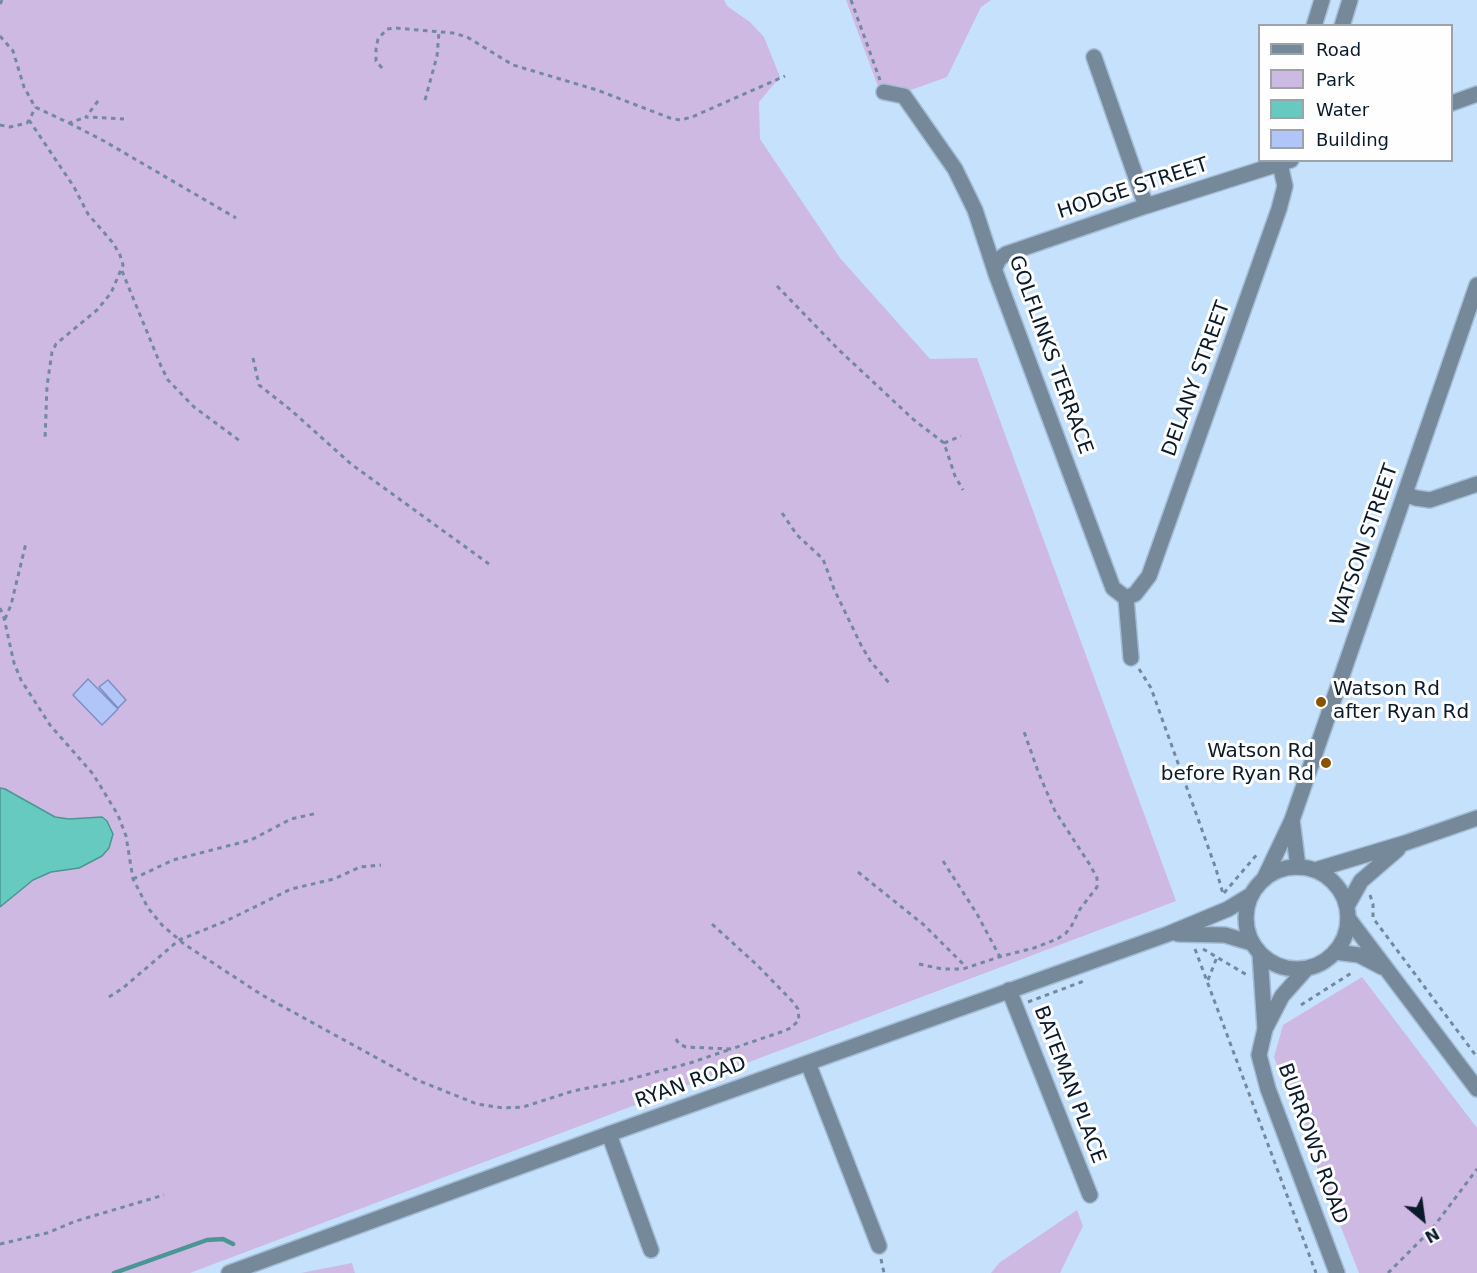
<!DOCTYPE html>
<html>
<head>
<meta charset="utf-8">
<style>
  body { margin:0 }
  #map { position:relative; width:1477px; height:1273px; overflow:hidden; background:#c6e1fb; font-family:"DejaVu Sans",sans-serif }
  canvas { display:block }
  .legend { position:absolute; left:1258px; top:24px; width:195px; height:138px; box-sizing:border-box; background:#fefefe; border:2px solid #9ca3aa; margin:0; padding:8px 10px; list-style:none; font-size:18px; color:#0a1b2b }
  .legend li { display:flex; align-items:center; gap:12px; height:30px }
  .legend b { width:30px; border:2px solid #9ca3aa }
  .north { position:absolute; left:1393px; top:1189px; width:60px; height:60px; -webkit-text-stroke:4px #fefefe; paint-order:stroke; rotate:151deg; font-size:16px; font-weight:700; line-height:24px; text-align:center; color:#0a1b2b }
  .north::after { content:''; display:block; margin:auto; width:21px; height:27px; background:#0a1b2b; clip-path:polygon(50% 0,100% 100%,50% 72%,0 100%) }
</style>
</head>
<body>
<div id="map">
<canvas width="1477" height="1273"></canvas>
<ul class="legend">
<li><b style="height:8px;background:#76899a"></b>Road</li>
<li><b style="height:16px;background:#ceb9e3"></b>Park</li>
<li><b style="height:16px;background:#67cac1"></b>Water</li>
<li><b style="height:16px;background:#b1c5f8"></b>Building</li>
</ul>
<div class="north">N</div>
</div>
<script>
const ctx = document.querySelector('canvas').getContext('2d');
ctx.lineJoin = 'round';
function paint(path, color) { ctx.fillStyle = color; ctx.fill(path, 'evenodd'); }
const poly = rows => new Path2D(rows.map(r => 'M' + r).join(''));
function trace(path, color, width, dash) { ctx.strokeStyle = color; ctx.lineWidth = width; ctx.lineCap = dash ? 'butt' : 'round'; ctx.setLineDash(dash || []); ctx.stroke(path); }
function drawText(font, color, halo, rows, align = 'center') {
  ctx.font = font + ' "DejaVu Sans",sans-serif'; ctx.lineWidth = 6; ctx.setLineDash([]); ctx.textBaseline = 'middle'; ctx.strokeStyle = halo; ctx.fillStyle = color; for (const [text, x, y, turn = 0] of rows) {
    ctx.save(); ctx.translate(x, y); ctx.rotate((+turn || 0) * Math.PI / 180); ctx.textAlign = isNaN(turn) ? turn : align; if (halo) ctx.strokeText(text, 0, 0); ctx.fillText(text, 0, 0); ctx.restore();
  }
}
const green = poly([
  [0,0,724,0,727,6,750,22,764,37,780,77,759,102,760,139,840,258,930,359,977,358,1176,901,190,1273,0,1273],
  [846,0,991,0,981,7,947,77,883,100],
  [1362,977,1477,1128,1477,1273,1359,1273,1274,1057,1283,1025],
  [1077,1210,1083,1226,1060,1273,991,1273,999,1263],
  [352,1263,355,1273,301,1273]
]);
const water = poly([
  [0,788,5,789,55,817,69,819,102,817,107,821,113,834,109,848,102,856,79,868,51,872,33,880,0,907,0,788]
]);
const stream = poly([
  [114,1273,207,1240,223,1239,233,1244]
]);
const building = poly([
  [88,679,118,709,102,725,73,695,88,679],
  [108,680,126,700,118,708,99,687,108,680]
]);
const path = poly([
  [851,0,880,80],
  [0,4,2,0],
  [0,36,13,51,24,87,35,107,69,123,86,117],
  [382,68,376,61,376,49,378,39,387,29,395,28,453,33,467,37,513,65,597,90,670,118,680,120,692,117,785,76],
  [425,100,437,56,439,32],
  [98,101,86,117,124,119],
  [29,120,74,187,88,214,113,243,120,255,123,265,111,293,97,310,56,344,52,352,47,386,45,440],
  [69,123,104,141,236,218],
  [0,125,10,127,27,123,31,117,35,107],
  [122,271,161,366,168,380,194,407,240,441],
  [777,286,839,350,914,420,944,443,955,476,963,490],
  [253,358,259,385,292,411,351,464,489,564],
  [944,443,961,436],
  [782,513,797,535,823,559,834,589,861,645,871,662,890,684],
  [0,608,4,618,14,663,21,680,50,725,93,774,118,815,126,836,133,879,148,908,162,925,184,944,262,995,417,1080,477,1104,503,1108,523,1107,573,1091,623,1081,690,1063,731,1049],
  [5,619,11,605,26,543],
  [1139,669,1151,688,1216,869,1223,894],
  [943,861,977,914,1000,957],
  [858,872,924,925,967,968],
  [133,879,173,860,251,840,291,819,318,813],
  [1224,893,1259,852],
  [1370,895,1373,904,1373,918,1477,1057],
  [1195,949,1316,1273],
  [1203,949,1247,975],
  [919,964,942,969,963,969,1002,956,1034,948,1057,939,1066,933,1072,925,1080,909,1097,887,1097,878,1090,865,1055,811,1039,774,1023,729],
  [1208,980,1217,957],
  [109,997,123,988,179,940,226,921,291,889,334,879,360,867,381,865],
  [1028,1002,1084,981],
  [1301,1005,1353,972],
  [676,1039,679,1044,686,1047,731,1049,781,1032,791,1028,799,1020,798,1009,792,1001,758,966,712,924],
  [0,1244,47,1233,76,1221,164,1195],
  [881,1259,884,1273],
  [1388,1273,1432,1229,1477,1169]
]);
const minor = poly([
  [1314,26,1322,0],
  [1342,26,1350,0],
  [1094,57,1146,206],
  [884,92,904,96,955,169,975,210,996,274,1113,588,1126,598,1131,658],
  [1452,103,1477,94],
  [995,268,999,259,1006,254,1146,206,1291,160],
  [1405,494,1416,498,1430,500,1477,484],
  [1126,598,1135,594,1149,576,1279,209,1285,186,1280,164],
  [1292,820,1298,867],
  [1264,879,1292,820,1477,285],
  [1348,918,1477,1089],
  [1335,952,1359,955,1382,967],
  [1009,990,1090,1195],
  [808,1063,879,1246],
  [609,1134,651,1250]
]);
const tertiary = poly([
  '1246 918a51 51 0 1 1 102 0a51 51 0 1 1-102 0Z',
  [1315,870,1405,843,1477,818],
  [1347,906,1361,881,1398,849],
  [1178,934,1225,935,1252,943],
  [1260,954,1265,1029],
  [1307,968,1282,996,1265,1029,1259,1055,1268,1089,1337,1273],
  [229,1273,609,1134,1168,934,1228,909,1251,895]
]);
const markers = [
  [1321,702,6,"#895301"],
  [1326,763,6,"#895301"]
];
const streetNames = [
  ["HODGE STREET",1133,189,-18],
  ["GOLFLINKS TERRACE",1050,355,70],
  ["DELANY STREET",1197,379,-70],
  ["WATSON STREET",1365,545,-71],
  ["RYAN ROAD",691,1083,-20],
  ["BATEMAN PLACE",1069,1085,69],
  ["BURROWS ROAD",1312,1144,70]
];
const poiNames = [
  ["Watson Rd",1333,690],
  ["after Ryan Rd",1333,713],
  ["Watson Rd",1314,752,"right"],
  ["before Ryan Rd",1314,775,"right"]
];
paint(green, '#ceb9e3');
paint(water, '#67cac1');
trace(water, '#4b9694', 1.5);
trace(stream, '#4b9694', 4.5);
paint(building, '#b1c5f8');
trace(building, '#7d90c1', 1.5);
trace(minor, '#a4bdd6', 18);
trace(tertiary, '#a4bdd6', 18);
trace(path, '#73899f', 3, [4.5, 4.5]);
trace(minor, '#76899a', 15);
trace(tertiary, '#76899a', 15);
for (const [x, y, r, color] of markers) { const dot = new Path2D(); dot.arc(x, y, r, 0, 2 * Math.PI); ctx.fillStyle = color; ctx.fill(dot); trace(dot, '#fefefe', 2); }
drawText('20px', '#0a1b2b', '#fefefe', streetNames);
drawText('20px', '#0a1b2b', '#fefefe', poiNames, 'left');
</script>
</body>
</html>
